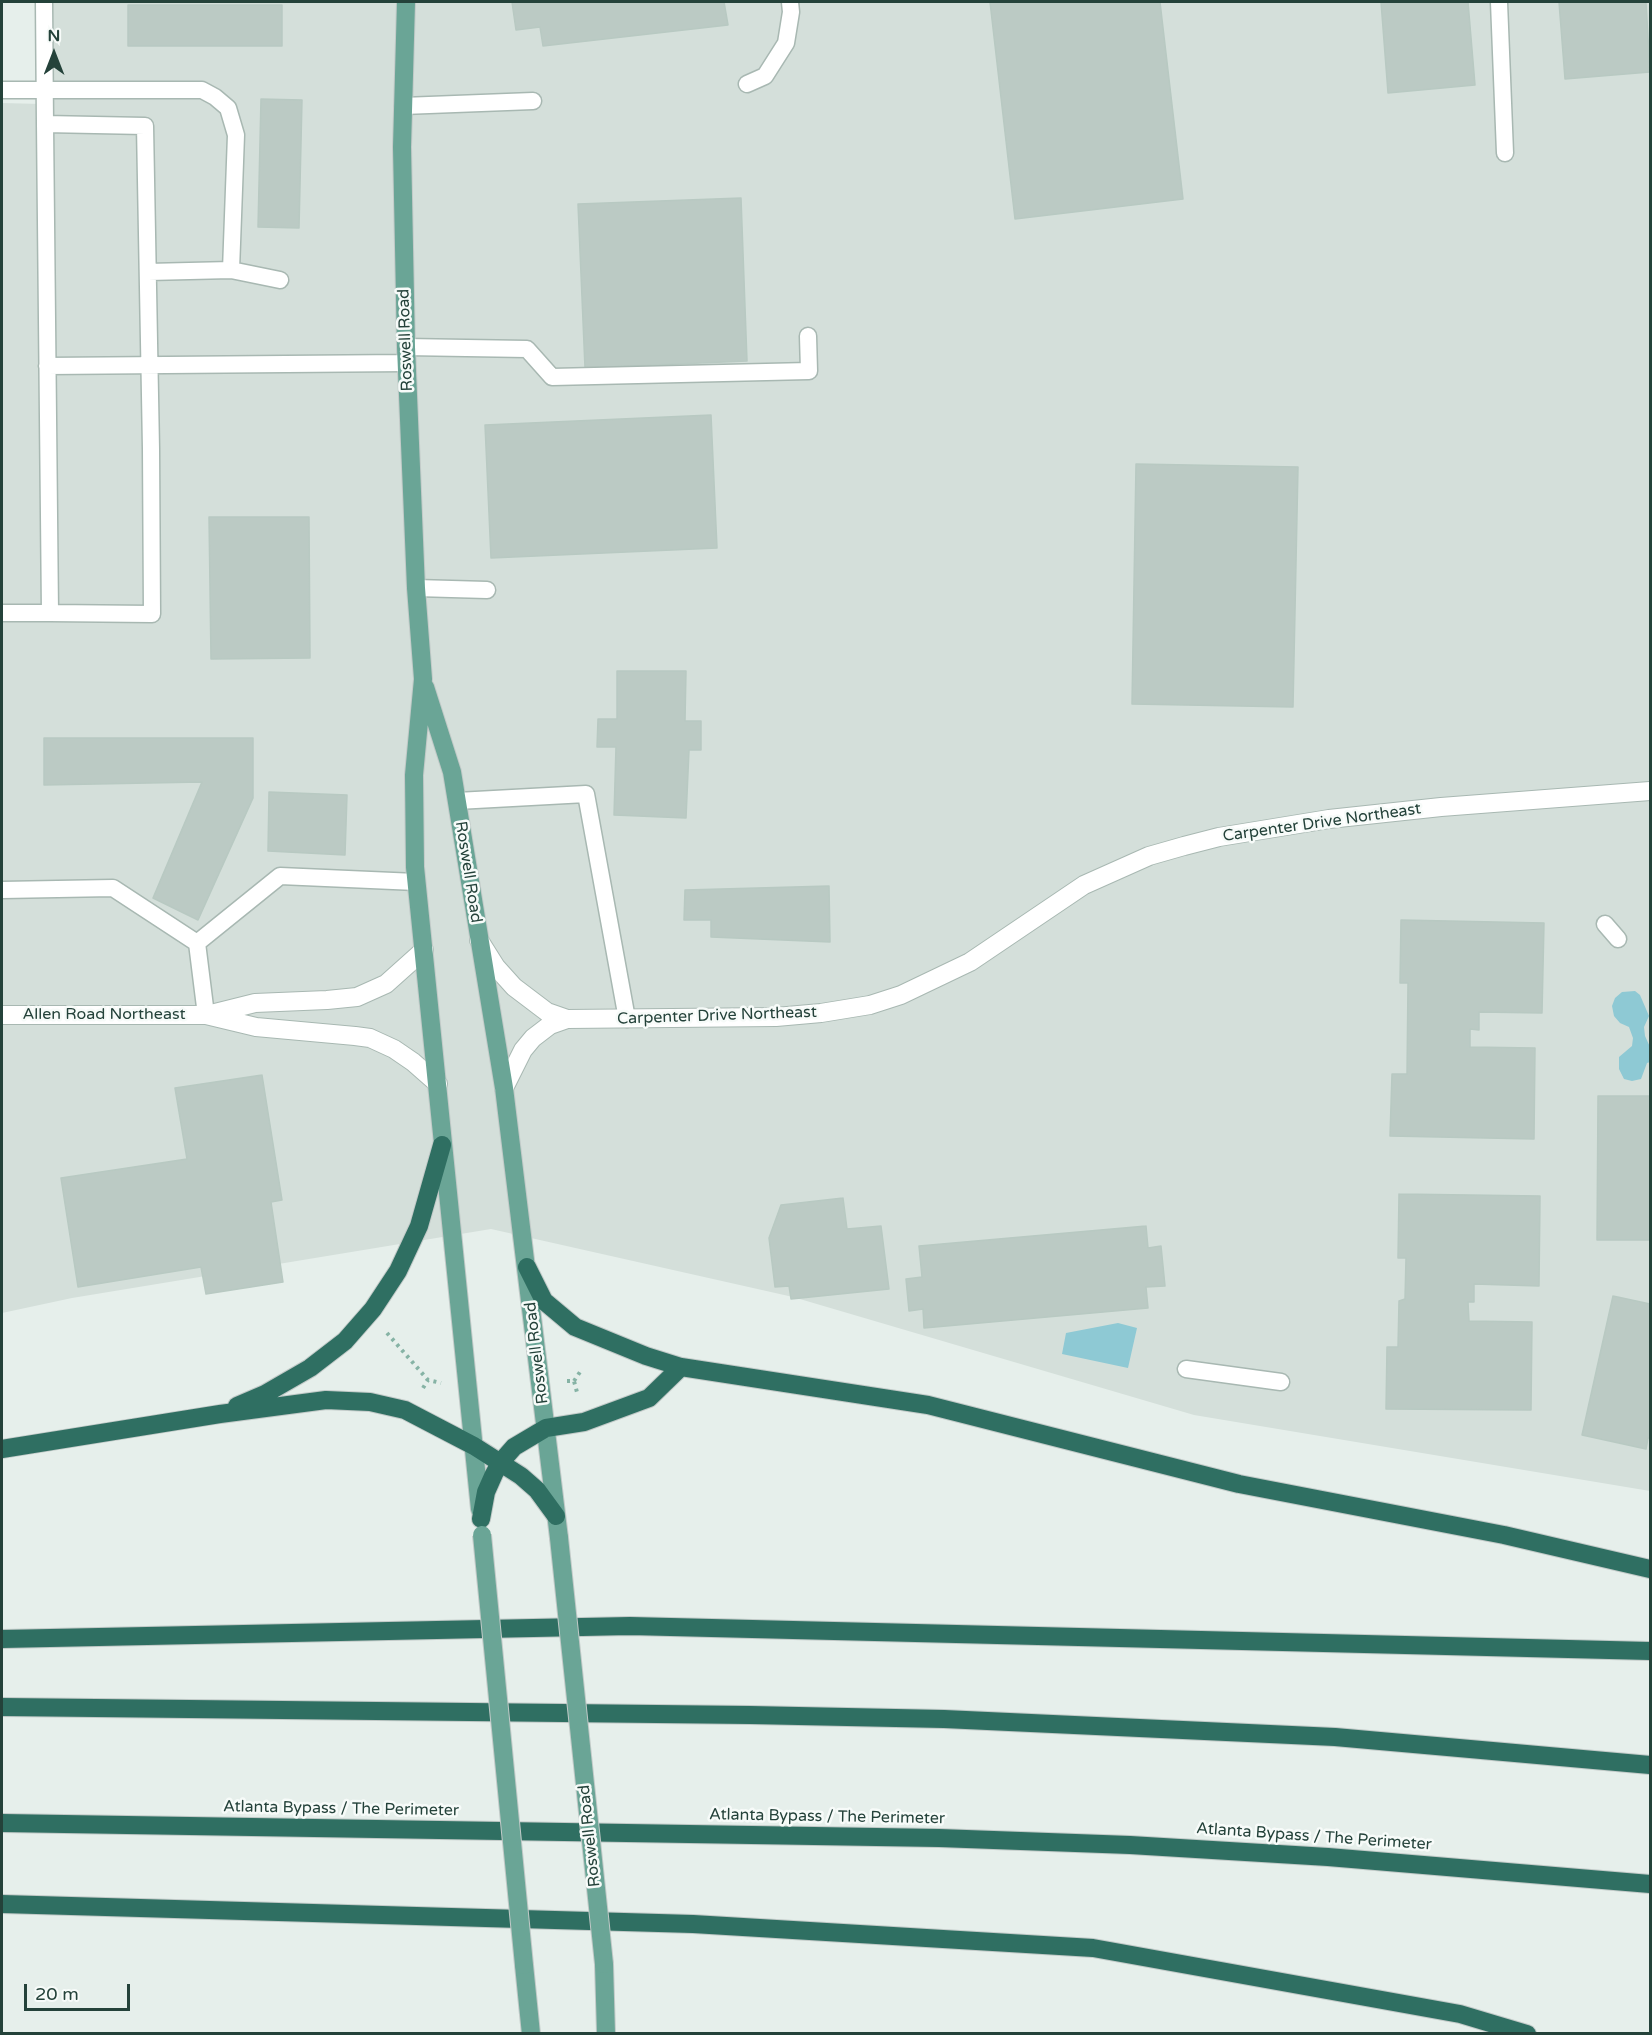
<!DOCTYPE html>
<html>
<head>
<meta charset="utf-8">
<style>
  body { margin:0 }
  #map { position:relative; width:1652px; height:2035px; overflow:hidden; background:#e6efeb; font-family:"Varela Round",sans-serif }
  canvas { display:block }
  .frame { position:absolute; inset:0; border:3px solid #24423a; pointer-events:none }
  .north { position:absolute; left:24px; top:24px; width:60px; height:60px; -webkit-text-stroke:4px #f7fbf9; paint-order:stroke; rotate:0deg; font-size:16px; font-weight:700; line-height:24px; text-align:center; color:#24423a }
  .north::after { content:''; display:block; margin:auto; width:21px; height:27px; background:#24423a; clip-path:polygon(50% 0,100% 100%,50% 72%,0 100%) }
  .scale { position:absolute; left:24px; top:1984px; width:106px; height:27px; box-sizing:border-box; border:3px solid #24423a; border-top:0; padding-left:8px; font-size:18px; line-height:21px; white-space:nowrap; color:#24423a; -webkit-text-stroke:4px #f7fbf9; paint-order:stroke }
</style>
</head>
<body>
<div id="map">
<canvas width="1652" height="2035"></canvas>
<div class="frame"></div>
<div class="north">N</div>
<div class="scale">20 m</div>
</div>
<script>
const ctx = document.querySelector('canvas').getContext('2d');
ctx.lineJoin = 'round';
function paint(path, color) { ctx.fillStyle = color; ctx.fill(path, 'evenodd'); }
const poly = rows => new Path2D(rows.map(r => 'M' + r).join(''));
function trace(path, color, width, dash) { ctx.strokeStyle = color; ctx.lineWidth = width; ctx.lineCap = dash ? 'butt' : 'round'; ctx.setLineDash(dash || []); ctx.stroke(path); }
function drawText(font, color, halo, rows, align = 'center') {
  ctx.font = font + ' "Varela Round",sans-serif'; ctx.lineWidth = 5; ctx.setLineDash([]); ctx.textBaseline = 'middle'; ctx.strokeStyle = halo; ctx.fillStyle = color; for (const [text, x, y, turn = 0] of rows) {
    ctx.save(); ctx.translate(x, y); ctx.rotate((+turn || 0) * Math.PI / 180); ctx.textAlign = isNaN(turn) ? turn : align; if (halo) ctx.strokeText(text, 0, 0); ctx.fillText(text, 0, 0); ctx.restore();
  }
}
const built = poly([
  [46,2,1650,2,1650,1491,1194,1415,793,1297,491,1229,72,1298,2,1313,2,103,41,104]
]);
const water = poly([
  [1635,991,1640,995,1649,1016,1644,1027,1645,1036,1650,1047,1650,1062,1647,1063,1641,1079,1632,1081,1624,1079,1619,1069,1619,1057,1632,1046,1633,1038,1629,1027,1620,1023,1614,1016,1612,1006,1615,998,1622,992],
  [1118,1323,1137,1328,1128,1368,1062,1354,1066,1333]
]);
const building = poly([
  [512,2,724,2,728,25,543,46,540,27,516,30,512,2],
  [990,2,1160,2,1183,199,1015,219,990,2],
  [1381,2,1468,2,1475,85,1388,93,1381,2],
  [1559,2,1646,2,1650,72,1565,79,1559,2],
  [128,5,282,5,282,46,128,46,128,5],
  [261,99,302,100,299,228,258,227,261,99],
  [741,198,747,361,585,368,578,204,741,198],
  [711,415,717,548,491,558,485,425,711,415],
  [1136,464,1298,467,1293,707,1132,704,1136,464],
  [209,517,309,517,310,658,211,659,209,517],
  [617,671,686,671,685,721,701,721,701,750,689,750,686,818,614,815,616,747,597,747,598,719,617,719,617,671],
  [44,738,253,738,253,798,198,920,153,898,202,782,44,785,44,738],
  [269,792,347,795,345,855,268,851,269,792],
  [829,886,830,942,711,937,711,920,684,920,685,890,829,886],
  [1401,920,1544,923,1542,1013,1479,1012,1479,1030,1470,1029,1470,1047,1535,1048,1534,1139,1390,1136,1392,1074,1407,1074,1408,983,1400,983,1401,920],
  [262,1075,282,1200,271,1202,283,1282,206,1294,201,1267,78,1287,61,1178,187,1159,175,1088,262,1075],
  [1598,1096,1650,1096,1650,1240,1597,1240,1598,1096],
  [1399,1194,1540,1196,1539,1286,1474,1284,1474,1302,1468,1302,1469,1321,1532,1322,1531,1410,1386,1409,1387,1347,1398,1347,1399,1301,1405,1299,1406,1258,1398,1258,1399,1194],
  [843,1198,847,1229,881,1226,889,1289,791,1299,789,1286,775,1287,769,1238,781,1205,843,1198],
  [1146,1226,1148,1248,1161,1246,1165,1286,1146,1287,1148,1308,924,1328,923,1309,909,1311,906,1279,922,1277,919,1246,1146,1226],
  [1613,1296,1650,1304,1650,1438,1648,1438,1646,1449,1582,1435,1613,1296]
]);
const path = poly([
  [387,1333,428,1380],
  [567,1381,574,1381,578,1396],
  [574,1381,582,1369],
  [423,1388,428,1380,441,1383]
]);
const lane = poly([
  [44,2,45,124,50,613,152,614,151,449,145,126,45,124],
  [1499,2,1505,153],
  [747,84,765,76,786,43,791,12,790,2],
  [2,90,202,90,215,97,228,108,236,135,231,270],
  [403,106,533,101],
  [148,272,231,270,280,280],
  [406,347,527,349,552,377,809,371,808,336],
  [47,366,406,363],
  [416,588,487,590],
  [2,613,50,613],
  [457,801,586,794,627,1019],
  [2,890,113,888,197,943,280,876,416,882],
  [1605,924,1618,939],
  [197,943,206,1015],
  [1186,1369,1281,1382]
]);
const street = poly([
  [479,940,496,967,514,987,547,1012,567,1019],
  [211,1014,255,1003,327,1000,357,997,386,984,424,950],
  [2,1015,206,1015,256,1027,355,1036,370,1038,394,1049,413,1062,438,1084],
  [504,1088,523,1050,533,1038,550,1025,567,1019,776,1017,821,1013,870,1005,901,995,970,962,1084,885,1149,856,1184,846,1219,837,1329,819,1441,807,1650,791]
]);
const primary = poly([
  [406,2,402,147,406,347,416,588,423,679,414,775,415,867,480,1509],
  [425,687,452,772,504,1088,559,1538],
  [604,1964,606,2034],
  [524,1965,531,2034]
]);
const highway = poly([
  [527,1267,544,1301,575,1327,646,1356,681,1367,928,1405,1239,1484,1504,1535,1650,1569],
  [237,1406,265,1394,310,1368,345,1341,373,1309,398,1271,419,1226,442,1145],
  [2,1449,220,1414,326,1400,370,1402,405,1410,474,1446,521,1476,537,1490,556,1516],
  [481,1519,486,1492,494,1474,500,1463,514,1447,546,1428,584,1422,649,1398,681,1367],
  [2,1639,630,1626,1650,1651],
  [2,1707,750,1715,944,1719,1335,1737,1650,1765],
  [2,1823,939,1838,1130,1845,1328,1857,1650,1884],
  [2,1904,693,1924,1093,1948,1460,2014,1527,2034]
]);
const primaryBridge = poly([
  [482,1535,524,1965],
  [559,1538,604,1964]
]);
const streetNames = [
  ["Roswell Road",406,340,-92],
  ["Carpenter Drive Northeast",1322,823,-8],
  ["Roswell Road",468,872,81],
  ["Allen Road Northeast",104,1015],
  ["Carpenter Drive Northeast",717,1016,-2],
  ["Roswell Road",537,1353,-97],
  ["Atlanta Bypass / The Perimeter",341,1809,1],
  ["Atlanta Bypass / The Perimeter",827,1817,1],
  ["Roswell Road",590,1836,-96],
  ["Atlanta Bypass / The Perimeter",1314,1837,4]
];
paint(built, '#d4dfda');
paint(water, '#8ec9d4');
paint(building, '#bbcac4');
trace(building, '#b8c9c2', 1.5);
trace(lane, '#a8b8b2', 19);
trace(street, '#a8b8b2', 20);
trace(primary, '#c2cac8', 20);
trace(highway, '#c2cac8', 20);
trace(path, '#86b3a5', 4, [3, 4.5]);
trace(lane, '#fff', 16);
trace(street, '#fff', 18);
trace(primary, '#6aa596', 18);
trace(highway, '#2f6f62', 18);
trace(primaryBridge, '#c2cac8', 20, []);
trace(primaryBridge, '#6aa596', 18);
drawText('16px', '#24423a', '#f7fbf9', streetNames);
</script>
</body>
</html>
